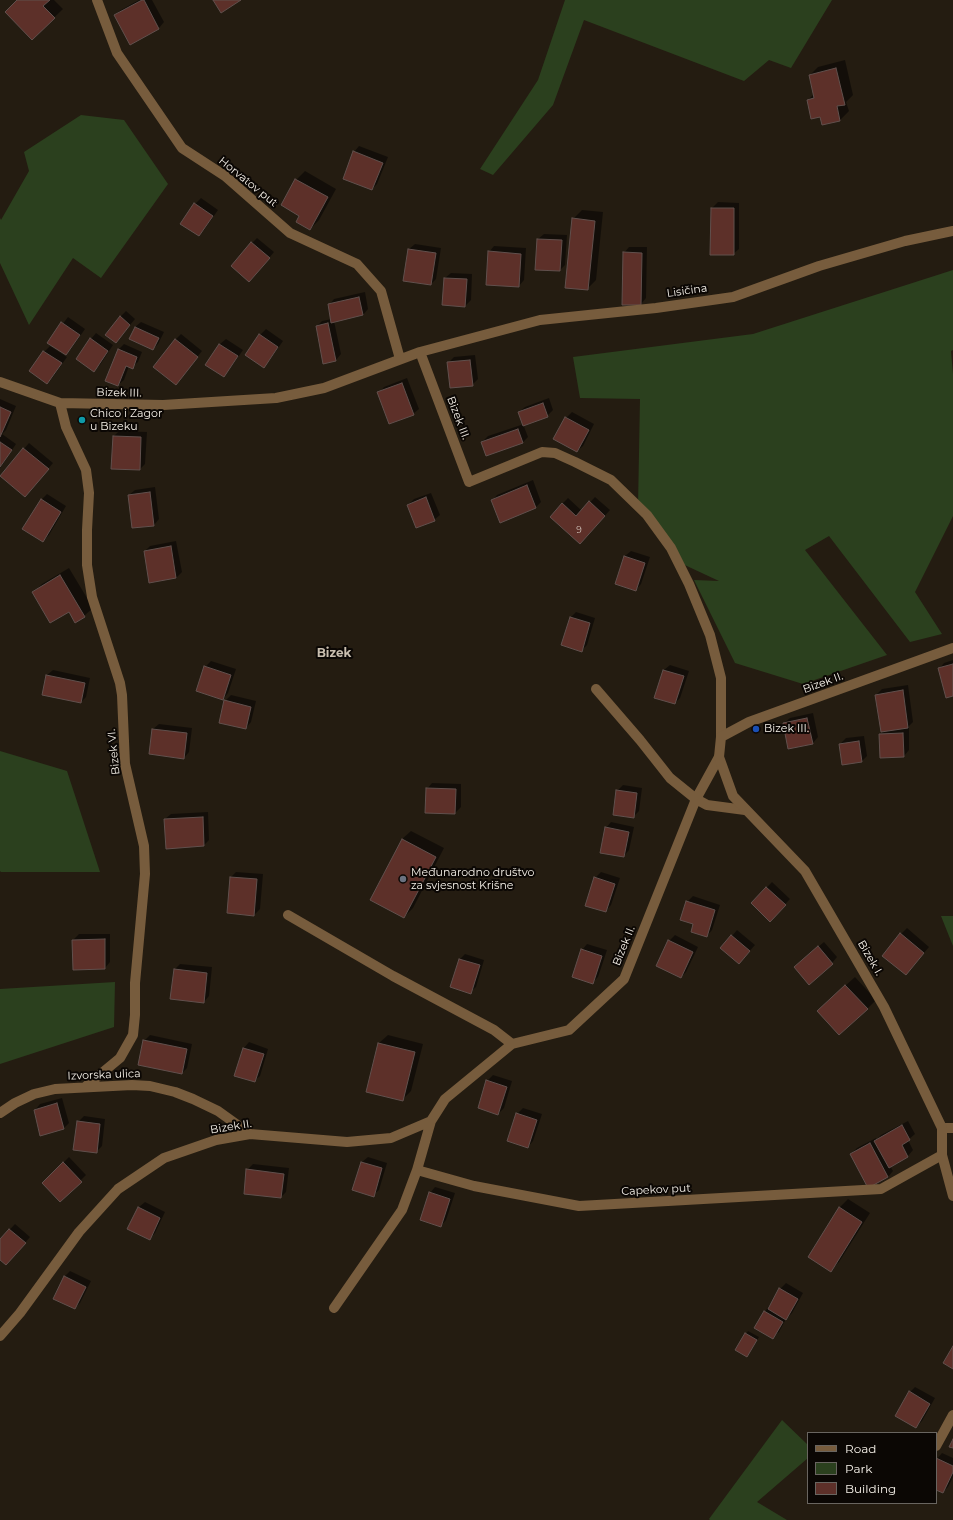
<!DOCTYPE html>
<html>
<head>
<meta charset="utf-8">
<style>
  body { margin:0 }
  #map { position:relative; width:953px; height:1520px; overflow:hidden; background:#241c11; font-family:Montserrat,sans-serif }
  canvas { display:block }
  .legend { position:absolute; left:807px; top:1432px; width:130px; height:72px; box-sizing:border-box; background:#0b0704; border:1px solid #696560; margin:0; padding:5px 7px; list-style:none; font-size:12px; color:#f7f2ea }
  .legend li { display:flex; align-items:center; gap:8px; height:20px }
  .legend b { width:20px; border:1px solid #696560 }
</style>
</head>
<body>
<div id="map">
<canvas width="953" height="1520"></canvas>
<ul class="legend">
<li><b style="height:5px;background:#775c3d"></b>Road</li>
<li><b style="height:11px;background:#2b401e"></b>Park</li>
<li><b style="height:11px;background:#5d3029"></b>Building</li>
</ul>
</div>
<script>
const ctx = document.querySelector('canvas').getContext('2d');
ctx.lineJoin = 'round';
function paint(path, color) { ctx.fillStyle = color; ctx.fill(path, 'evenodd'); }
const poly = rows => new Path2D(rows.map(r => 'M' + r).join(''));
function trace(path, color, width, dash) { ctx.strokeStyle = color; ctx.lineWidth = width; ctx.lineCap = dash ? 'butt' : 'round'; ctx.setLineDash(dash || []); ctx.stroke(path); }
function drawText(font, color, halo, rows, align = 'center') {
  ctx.font = font + ' Montserrat,sans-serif'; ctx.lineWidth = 4; ctx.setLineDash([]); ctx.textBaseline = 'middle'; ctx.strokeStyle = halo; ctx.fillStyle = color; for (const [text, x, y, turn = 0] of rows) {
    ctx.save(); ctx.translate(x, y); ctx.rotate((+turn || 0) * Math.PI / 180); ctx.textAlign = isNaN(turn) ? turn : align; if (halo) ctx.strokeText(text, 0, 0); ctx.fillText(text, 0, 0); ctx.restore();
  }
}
const green = poly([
  [565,0,832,0,791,68,769,60,744,81,584,20,553,105,493,175,480,169,538,80],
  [81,115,124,120,168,184,101,278,73,258,29,325,0,263,0,218,1,220,29,171,24,152],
  [953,270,953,350,951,351,953,374,953,516,915,592,942,634,910,642,829,536,805,550,887,655,803,684,735,663,694,580,719,581,674,560,638,507,640,399,580,398,573,357,753,334],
  [0,751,67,771,100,872,1,872,0,871],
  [941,916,953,916,953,946],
  [115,982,114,1027,0,1064,0,989],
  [782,1420,808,1445,808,1458,757,1502,787,1520,710,1520,709,1519]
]);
const shadow = poly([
  [18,0,54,0,63,9,32,39],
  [139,0,152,0,164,22,159,28,130,43,115,15,121,10],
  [845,60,853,95,846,102,849,111,840,120,822,124,821,116,808,100,814,94,810,75,818,67],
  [359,146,388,157,377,184,372,189,354,152],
  [305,171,336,189,319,220,310,229,301,215,296,180],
  [201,198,218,210,204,230,198,235,195,204],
  [718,202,739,203,739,249,733,254,712,208],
  [582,210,603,212,596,280,587,289,573,219],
  [544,234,567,235,565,265,560,270,538,239],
  [257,238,274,252,255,275,252,243],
  [415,244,441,248,436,279,431,284,404,280,409,249],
  [494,246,526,248,524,280,519,286,489,252],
  [629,247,647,247,646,298,641,304,624,253],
  [451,273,472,274,471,300,465,306,445,278],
  [365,292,368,309,363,315,334,321,341,354,336,360,317,326,322,321,332,319,329,305,334,299],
  [126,311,135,319,121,336,120,317],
  [68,317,85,329,71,349,66,354,49,342],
  [141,322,164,332,158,344,153,349,135,327],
  [266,329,283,341,269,361,264,366,247,355,260,335],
  [96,333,113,345,100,365,94,370,91,339],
  [181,334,202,351,176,383,175,340],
  [226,339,243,350,229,370,224,376,207,364,220,344],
  [124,344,142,352,138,362,132,367,129,366,124,380,118,385,118,350],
  [50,346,67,357,53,377,47,383,31,371,44,352],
  [475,355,478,379,472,385,448,363,454,357],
  [407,378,419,409,413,414,379,393,384,387],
  [549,398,553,410,547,416,523,424,528,437,522,443,482,442,488,436,524,424,519,412,525,407],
  [0,399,16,406,6,430,2,434,16,444,0,468],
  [572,412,594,424,583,446,577,451,566,418],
  [119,431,147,432,145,464,140,469,114,436],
  [29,443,53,463,30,491,1,476],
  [533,480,541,502,536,507,500,522,492,501,497,495],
  [155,487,159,519,154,525,129,495,135,490],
  [431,493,440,515,434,520,408,505,414,499],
  [47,494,66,506,49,535,43,541,41,500],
  [595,497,610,510,586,537,562,504,568,498,582,511],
  [176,541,182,572,176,578,145,551,150,546],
  [631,551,650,557,641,584,636,590,625,556],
  [69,568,93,608,84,616,34,592,42,584],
  [576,612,595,618,587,645,582,650,571,617],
  [953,660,953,695,939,669,944,663],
  [211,661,236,669,228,693,223,699,205,667],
  [670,665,689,671,680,698,675,703,656,697,664,670],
  [53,670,90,678,86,697,81,702,47,675],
  [908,685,913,722,909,726,909,750,904,756,880,734,884,731,876,695,882,689],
  [231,695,256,701,251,722,246,728,225,701],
  [813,713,818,737,813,743,784,723,790,718],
  [159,724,192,728,189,752,184,758,153,729],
  [864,736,867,756,862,761,840,744,846,738],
  [432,783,461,784,461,807,455,813,427,789],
  [623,785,642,788,639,811,633,817,617,791],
  [208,812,209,840,204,845,165,819,171,814],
  [611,822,634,827,629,850,624,856,606,828],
  [411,831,444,848,413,908,404,917,402,839],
  [236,872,263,874,260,909,254,915,231,877],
  [601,872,620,878,611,905,606,911,595,878],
  [772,882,790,899,770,920,752,903],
  [693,896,720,905,712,930,707,936,695,923,687,902],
  [907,928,929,947,906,974,901,934],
  [737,930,755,945,739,963,722,948],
  [79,934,110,934,110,962,105,968,73,940],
  [675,935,698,947,686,972,681,977,669,941],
  [824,942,837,957,832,963,800,962],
  [587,944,607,950,598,977,592,983,582,950],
  [465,954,484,960,476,987,470,992,460,959],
  [180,964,212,967,209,996,204,1002,175,969],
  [855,977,876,1000,867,1009,827,1002],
  [150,1035,192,1044,187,1068,182,1073,144,1041],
  [388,1035,423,1044,411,1091,402,1100,379,1043],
  [249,1042,268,1049,260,1076,254,1081,235,1075,244,1048],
  [493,1075,512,1081,504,1108,498,1114,487,1081],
  [62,1098,69,1123,63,1129,35,1110,40,1104],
  [523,1108,542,1114,533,1141,528,1147,517,1114],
  [84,1116,105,1119,102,1146,96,1152,78,1122],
  [908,1121,915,1134,908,1140,913,1150,908,1156,890,1166,893,1171,888,1177,851,1154,857,1148,876,1138,876,1140,881,1135],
  [69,1157,86,1175,60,1201,43,1183],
  [368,1157,387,1163,379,1190,373,1195,354,1189,362,1162],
  [253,1164,289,1168,286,1192,281,1197,247,1170],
  [435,1187,455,1193,446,1220,441,1226,430,1193],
  [848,1199,870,1213,839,1262,831,1270,839,1208],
  [145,1202,165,1212,155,1233,149,1239,129,1229,139,1207],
  [15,1224,30,1237,12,1258,0,1259,0,1240],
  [70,1271,91,1281,80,1303,75,1308,64,1277],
  [786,1283,803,1293,792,1313,786,1319,779,1332,773,1337,755,1327,780,1289],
  [748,1331,759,1337,747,1355,736,1350],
  [915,1387,935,1398,922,1421,916,1427,910,1392],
  [942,1453,953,1458,953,1477,948,1487,943,1492,936,1489,936,1460]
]);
const building = poly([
  [17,0,50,0,43,6,55,18,32,40,5,12,17,0],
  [142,0,144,0,159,29,130,45,114,15,142,0],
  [213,0,241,0,221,13,213,0],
  [836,68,845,105,837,106,840,121,822,125,820,117,811,119,807,100,814,98,809,75,836,68],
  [353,151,383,163,372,190,343,179,353,151],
  [295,179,328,197,310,230,296,222,299,216,281,205,295,179],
  [194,203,213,216,199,236,180,224,194,203],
  [711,208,734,208,734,255,710,255,711,208],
  [572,218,595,221,588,290,565,288,572,218],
  [537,239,562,240,560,271,535,270,537,239],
  [251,242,270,258,249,282,231,266,251,242],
  [408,249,436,253,431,285,403,281,408,249],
  [488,251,521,254,519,287,486,285,488,251],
  [623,252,642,253,641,305,622,305,623,252],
  [444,278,467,279,465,307,442,305,444,278],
  [359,297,363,315,331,323,328,304,359,297],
  [120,316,130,325,116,343,105,335,120,316],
  [61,322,80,335,66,355,47,343,61,322],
  [328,323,336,361,323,364,316,326,328,323],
  [135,327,159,338,153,350,129,339,135,327],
  [259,334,278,347,264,368,245,355,259,334],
  [90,338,108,351,94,372,76,359,90,338],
  [175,339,198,357,176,385,153,367,175,339],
  [219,344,238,356,224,377,205,365,219,344],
  [118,349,137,357,133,369,126,366,118,386,105,381,118,349],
  [43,351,62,363,47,384,29,371,43,351],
  [470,360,473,386,450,388,447,362,470,360],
  [402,383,414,415,389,424,377,392,402,383],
  [543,403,548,417,523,426,518,412,543,403],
  [0,407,11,412,0,437,0,407],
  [565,417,589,430,577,452,553,439,565,417],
  [518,429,523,443,486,456,481,442,518,429],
  [113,436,141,437,140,470,111,469,113,436],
  [0,442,12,450,0,467,0,442],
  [23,448,49,469,25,497,0,476,23,448],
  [527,485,536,508,500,523,491,500,527,485],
  [150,492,154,526,132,528,128,495,150,492],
  [426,497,435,521,416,528,407,505,426,497],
  [41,499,61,512,43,542,22,529,41,499],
  [589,501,605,516,580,544,550,517,562,503,576,516,589,501],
  [171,546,176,578,149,583,144,551,171,546],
  [624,556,645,563,636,591,615,584,624,556],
  [60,575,85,617,75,623,69,612,50,623,32,592,60,575],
  [570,617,590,623,582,652,561,645,570,617],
  [953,664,953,696,946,698,938,668,953,664],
  [204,666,231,675,223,700,196,691,204,666],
  [663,670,684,676,675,704,654,698,663,670],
  [46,675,85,683,81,703,42,695,46,675],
  [903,690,908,728,881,732,875,695,903,690],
  [224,700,251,707,246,729,219,723,224,700],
  [807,718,813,744,788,749,783,723,807,718],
  [152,729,187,733,184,759,149,754,152,729],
  [903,733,904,757,880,758,879,734,903,733],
  [859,741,862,762,842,765,839,744,859,741],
  [426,788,456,789,455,814,425,813,426,788],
  [616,790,637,793,634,818,613,815,616,790],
  [203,817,204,846,166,849,164,819,203,817],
  [605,827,629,832,624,857,600,853,605,827],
  [402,839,436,857,404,918,370,900,402,839],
  [230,877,257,879,254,916,227,913,230,877],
  [594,877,615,884,606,912,585,906,594,877],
  [766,887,786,905,770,922,751,903,766,887],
  [686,901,715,910,707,937,691,932,693,924,680,920,686,901],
  [900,933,924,953,906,975,882,956,900,933],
  [731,935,750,951,739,964,720,948,731,935],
  [105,939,105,969,73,970,72,940,105,939],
  [668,940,693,952,681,978,656,966,668,940],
  [818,946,833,964,809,985,794,967,818,946],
  [581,949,602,956,593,984,572,977,581,949],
  [459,959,480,965,471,994,450,987,459,959],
  [174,969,207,973,204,1003,170,999,174,969],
  [845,985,868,1009,839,1035,817,1011,845,985],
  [143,1040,187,1049,182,1074,138,1065,143,1040],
  [378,1043,415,1052,403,1101,366,1092,378,1043],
  [243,1048,264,1054,255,1082,234,1076,243,1048],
  [486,1080,507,1087,498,1115,478,1108,486,1080],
  [57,1103,64,1129,40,1136,34,1110,57,1103],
  [516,1113,537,1120,528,1148,507,1141,516,1113],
  [77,1121,100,1124,97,1153,73,1150,77,1121],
  [902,1125,910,1140,902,1145,908,1157,889,1168,874,1141,902,1125],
  [870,1143,888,1177,868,1188,850,1154,870,1143],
  [63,1162,82,1182,60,1202,42,1183,63,1162],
  [361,1162,382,1168,374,1197,352,1190,361,1162],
  [246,1169,284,1174,281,1198,244,1194,246,1169],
  [429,1192,450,1199,441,1227,420,1220,429,1192],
  [138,1207,160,1218,150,1240,127,1229,138,1207],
  [839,1207,862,1222,831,1272,808,1257,839,1207],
  [9,1229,26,1243,6,1265,0,1260,0,1239,9,1229],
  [64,1276,86,1287,75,1309,53,1299,64,1276],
  [779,1288,798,1299,786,1320,768,1309,779,1288],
  [764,1311,783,1322,773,1339,754,1328,764,1311],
  [745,1333,757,1340,747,1357,735,1350,745,1333],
  [953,1346,953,1369,943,1363,953,1346],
  [909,1391,930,1404,916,1428,895,1416,909,1391],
  [953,1439,953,1448,949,1447,953,1439],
  [936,1458,953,1466,953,1472,943,1493,936,1490,936,1458]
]);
const minor = poly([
  [97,0,117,53,182,148,225,176,290,233,357,264,381,291,400,359],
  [420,352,540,320,656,308,733,297,819,266,905,241,953,231],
  [0,382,60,403,163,405,276,398,324,388,420,352,469,482,542,452,555,453,575,462,611,480,647,515,671,548,689,584,710,635,721,678,721,737],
  [60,403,66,427,86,470,89,493,87,530,87,565,92,597,120,683,122,695,125,764,144,846,145,874,135,983,135,1015,133,1035,120,1058,85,1087],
  [596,689,640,740,670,778,696,799,707,805,745,810],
  [288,915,393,976,494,1030,512,1044],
  [0,1113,15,1103,34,1094,55,1089,132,1085,150,1086,175,1092,193,1099,218,1111,250,1134],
  [431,1121,417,1170,474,1186,579,1206,881,1189,942,1155],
  [942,1128,953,1128],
  [334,1308,402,1210,417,1170],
  [0,1336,20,1313,79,1232,118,1189,164,1158,216,1140,250,1134,347,1142,391,1138,431,1121,445,1099,512,1044,569,1030,624,979,696,799,719,757],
  [936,1446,953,1415]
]);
const tertiary = poly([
  [953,648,749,722,721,737,719,757,733,796,805,871,884,1007,942,1128,942,1155,953,1196]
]);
const markers = [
  [82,420,4,"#0f9aa8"],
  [756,729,4,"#1a4fb4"],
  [403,879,4,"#6b7280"]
];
const numberNames = [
  ["9",579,530]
];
const streetNames = [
  ["Horvatov put",248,182,39],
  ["Lisičina",687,291,-8],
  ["Bizek III.",119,393,1],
  ["Bizek III.",458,418,69],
  ["Bizek II.",823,683,-20],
  ["Bizek VI.",114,752,-96],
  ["Bizek II.",624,946,-68],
  ["Bizek I.",870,958,60],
  ["Izvorska ulica",104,1075,-2],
  ["Bizek II.",231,1127,-9],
  ["Capekov put",656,1190,-3]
];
const poiNames = [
  ["Chico i Zagor",90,414],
  ["u Bizeku",90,427],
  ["Bizek III.",764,729],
  ["Međunarodno društvo",411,873],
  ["za svjesnost Krišne",411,886]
];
const neighbourhoodNames = [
  ["Bizek",334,653]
];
paint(green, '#2b401e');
paint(shadow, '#0007');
paint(building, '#5d3029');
trace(building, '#61504d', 1);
trace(minor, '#775c3d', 10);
trace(tertiary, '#775c3d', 10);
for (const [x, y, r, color] of markers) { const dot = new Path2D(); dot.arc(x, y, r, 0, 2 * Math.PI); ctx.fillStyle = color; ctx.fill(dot); trace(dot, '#0b0704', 1.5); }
drawText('9px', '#d0c2ba', null, numberNames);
drawText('11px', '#f7f2ea', '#0b0704', streetNames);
drawText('11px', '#f7f2ea', '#0b0704', poiNames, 'left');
drawText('bold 12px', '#c9beaf', '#0b0704', neighbourhoodNames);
</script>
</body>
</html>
